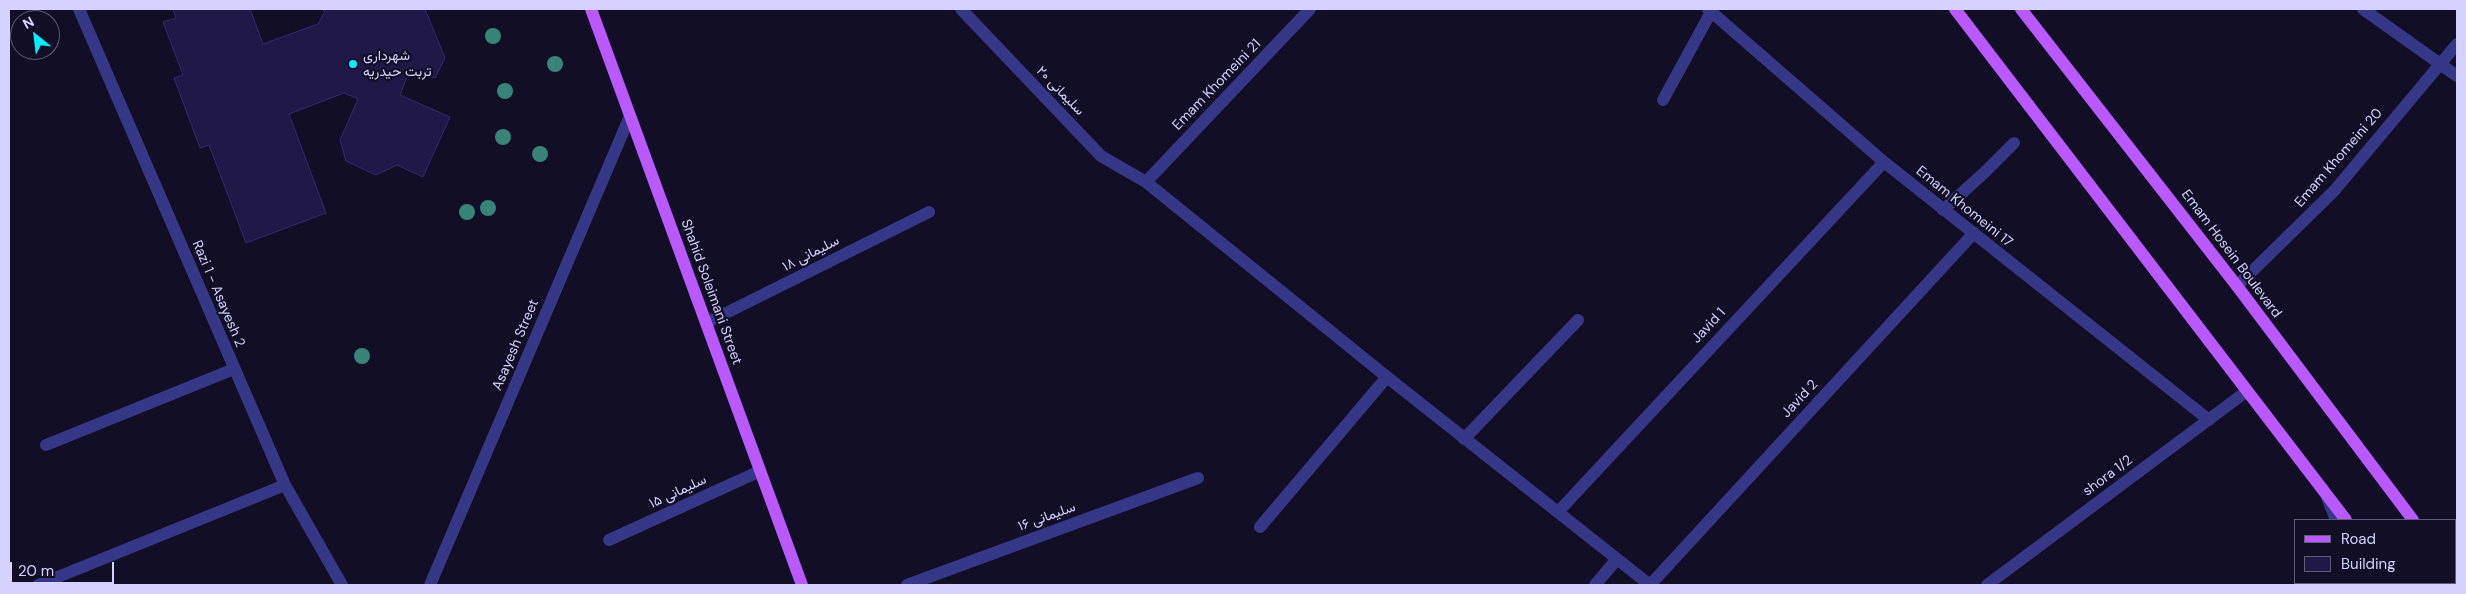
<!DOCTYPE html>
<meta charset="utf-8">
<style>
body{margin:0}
#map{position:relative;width:2466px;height:594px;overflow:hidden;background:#110e26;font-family:"DM Sans",sans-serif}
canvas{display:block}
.frame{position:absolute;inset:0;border:10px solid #d5d2ff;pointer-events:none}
.legend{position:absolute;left:2294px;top:519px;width:162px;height:65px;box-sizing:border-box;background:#110e26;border:1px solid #5f5c7d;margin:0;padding:6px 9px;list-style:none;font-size:15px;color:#d5d2ff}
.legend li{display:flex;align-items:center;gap:10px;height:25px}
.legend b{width:25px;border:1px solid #5f5c7d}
.north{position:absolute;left:10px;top:10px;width:50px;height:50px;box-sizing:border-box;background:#110e26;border:1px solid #5f5c7d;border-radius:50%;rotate:331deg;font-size:14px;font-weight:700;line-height:20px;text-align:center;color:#d5d2ff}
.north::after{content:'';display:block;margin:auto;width:18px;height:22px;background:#00f0fd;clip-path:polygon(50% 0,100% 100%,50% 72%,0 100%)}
.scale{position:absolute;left:10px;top:562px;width:104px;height:22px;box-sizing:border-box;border:2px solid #d5d2ff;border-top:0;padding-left:6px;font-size:15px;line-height:18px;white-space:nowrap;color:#d5d2ff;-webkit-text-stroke:4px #110e26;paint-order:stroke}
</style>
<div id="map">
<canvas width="2466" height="594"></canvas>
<div class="frame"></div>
<ul class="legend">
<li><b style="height:6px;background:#b959ff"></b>Road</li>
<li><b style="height:14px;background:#201948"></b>Building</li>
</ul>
<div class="north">N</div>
<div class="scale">20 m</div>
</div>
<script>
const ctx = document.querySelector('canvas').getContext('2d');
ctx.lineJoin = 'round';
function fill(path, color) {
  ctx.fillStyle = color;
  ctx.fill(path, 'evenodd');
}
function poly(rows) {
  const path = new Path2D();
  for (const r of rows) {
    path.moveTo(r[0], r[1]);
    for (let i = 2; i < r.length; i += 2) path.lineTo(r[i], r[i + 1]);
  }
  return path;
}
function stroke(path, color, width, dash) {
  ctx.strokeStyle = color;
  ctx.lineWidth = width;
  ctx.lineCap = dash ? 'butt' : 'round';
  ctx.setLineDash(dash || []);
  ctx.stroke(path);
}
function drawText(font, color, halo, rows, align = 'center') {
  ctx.font = font + ' "DM Sans",Vazirmatn,sans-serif';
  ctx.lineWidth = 4.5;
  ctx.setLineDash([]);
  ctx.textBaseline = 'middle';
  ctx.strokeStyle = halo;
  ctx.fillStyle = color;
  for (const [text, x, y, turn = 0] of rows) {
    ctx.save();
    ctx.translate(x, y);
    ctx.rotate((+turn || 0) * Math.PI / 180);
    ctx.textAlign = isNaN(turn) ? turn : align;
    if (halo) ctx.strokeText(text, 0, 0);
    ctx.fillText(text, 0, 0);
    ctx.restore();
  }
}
const building = poly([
 [173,9,250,9,263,44,318,24,325,11,320,9,425,9,445,58,435,78,410,69,400,95,450,117,423,177,397,165,376,175,346,161,340,140,358,99,344,93,289,114,326,213,246,243,209,145,200,148,174,78,183,75,163,22,176,18,173,9]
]);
fill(building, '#201948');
stroke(building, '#352975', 1);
stroke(poly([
 [79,9,285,485,342,585],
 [961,9,1101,156,1146,182,1387,377,1650,585],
 [1708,9,1884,162,2209,420],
 [2363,9,2457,76],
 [1663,100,1711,12],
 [1146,182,1310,9],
 [1943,210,1985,172,2014,143],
 [2237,286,2334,191,2457,44],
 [706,323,929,212],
 [1464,439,1578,320],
 [46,445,234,369],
 [2327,497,2336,520],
 [1558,512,1884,162],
 [1260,527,1387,377],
 [609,540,760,471],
 [2455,541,2457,539],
 [38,585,285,485],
 [430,585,630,116],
 [907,585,1198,478],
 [1595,585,1617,559],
 [1650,585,1973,234],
 [1987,585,2247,391],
 [2347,585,2347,583]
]), '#363787', 12);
stroke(poly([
 [591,9,802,585],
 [1955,9,2346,520],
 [2021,9,2237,286,2413,520],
 [2455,574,2457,578],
 [2391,583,2393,585]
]), '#b959ff', 12);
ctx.fillStyle = '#388478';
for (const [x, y] of [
 [493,36],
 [555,64],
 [505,91],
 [503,137],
 [540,154],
 [488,208],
 [467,212],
 [362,356]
]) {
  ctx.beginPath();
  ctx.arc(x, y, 8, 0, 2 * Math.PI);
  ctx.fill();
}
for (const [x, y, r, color] of [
 [353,64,5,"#00f0fd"]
]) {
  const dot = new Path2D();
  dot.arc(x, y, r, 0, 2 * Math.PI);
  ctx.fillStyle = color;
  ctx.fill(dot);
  stroke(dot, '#110e26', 2);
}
drawText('14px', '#d5d2ff', '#110e26', [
 ["شهرداری",363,56],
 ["تربت حیدریه",363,72]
], 'left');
drawText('14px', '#d5d2ff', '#110e26', [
 ["Emam Khomeini 21",1217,85,-46],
 ["سلیمانی ۲۰",1060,91,46],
 ["Emam Khomeini 20",2339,158,-49],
 ["Emam Khomeini 17",1964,207,39],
 ["سلیمانی ۱۸",811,254,-27],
 ["Emam Hosein Boulevard",2231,254,53],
 ["Shahid Soleimani Street",711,292,70],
 ["Razi 1 - Asayesh 2",218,294,67],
 ["Javid 1",1709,326,-47],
 ["Asayesh Street",516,345,-67],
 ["Javid 2",1800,399,-47],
 ["shora 1/2",2108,476,-37],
 ["سلیمانی ۱۵",678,492,-25],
 ["سلیمانی ۱۶",1047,517,-20]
]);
</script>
